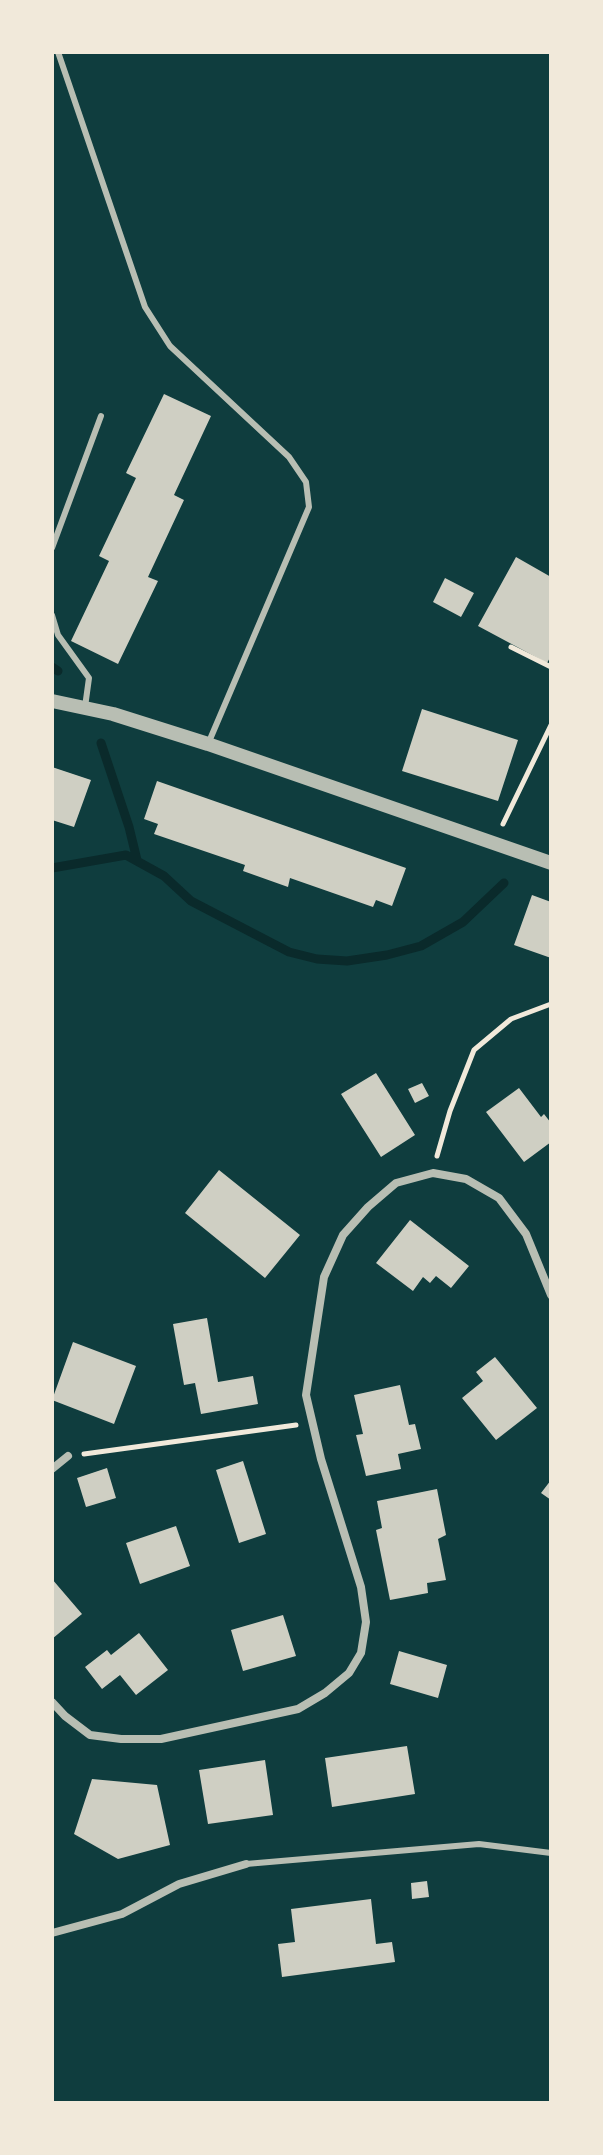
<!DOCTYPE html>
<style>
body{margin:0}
#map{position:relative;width:603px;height:2155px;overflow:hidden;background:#0f3d3e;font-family:Helvetica,sans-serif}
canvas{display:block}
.frame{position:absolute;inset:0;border:54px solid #f1e9da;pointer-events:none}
</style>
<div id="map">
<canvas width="603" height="2155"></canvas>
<div class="frame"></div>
</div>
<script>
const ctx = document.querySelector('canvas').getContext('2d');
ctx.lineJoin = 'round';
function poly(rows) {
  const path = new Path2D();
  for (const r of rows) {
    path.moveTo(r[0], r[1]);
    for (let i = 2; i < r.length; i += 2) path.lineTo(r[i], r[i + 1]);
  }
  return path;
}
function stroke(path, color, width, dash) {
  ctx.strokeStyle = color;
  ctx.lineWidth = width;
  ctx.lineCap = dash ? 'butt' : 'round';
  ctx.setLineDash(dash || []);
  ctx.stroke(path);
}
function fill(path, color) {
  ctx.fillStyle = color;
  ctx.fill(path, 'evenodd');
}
stroke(poly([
 [52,667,58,671],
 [101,743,129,827,137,860],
 [52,868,126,855,164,876,191,901,289,952,317,959,347,961,387,955,421,946,463,922,504,883]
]), '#0a2a2b', 9);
fill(poly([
 [164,394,211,416,174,495,184,500,148,577,158,581,118,664,71,641,109,561,99,556,136,478,126,473],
 [516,557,551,577,551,656,547,663,478,626],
 [445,578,474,593,461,617,433,602],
 [422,709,518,740,498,801,402,771],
 [52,767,91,780,74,827,52,820],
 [157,781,406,868,392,906,376,900,373,907,290,878,288,887,243,871,245,865,154,834,158,824,144,819],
 [532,895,551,902,551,958,514,945],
 [376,1073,415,1135,381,1157,341,1094],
 [422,1083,429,1096,415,1103,408,1089],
 [519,1088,541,1117,544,1114,551,1123,551,1142,524,1162,486,1112],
 [219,1170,300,1235,265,1278,185,1213],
 [410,1220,469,1266,451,1288,436,1276,430,1283,423,1277,413,1291,376,1263],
 [207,1318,218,1382,253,1376,258,1404,201,1414,195,1383,184,1385,173,1324],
 [73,1342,136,1366,114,1424,52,1400],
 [495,1357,537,1408,496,1440,462,1398,483,1381,476,1372],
 [400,1385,409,1425,415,1424,421,1449,398,1454,401,1469,366,1476,356,1435,363,1434,354,1395],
 [243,1461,266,1534,239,1543,216,1470],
 [107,1468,116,1498,86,1507,77,1478],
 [551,1480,551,1500,541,1493],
 [437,1489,446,1535,438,1539,446,1580,427,1583,428,1593,390,1600,376,1530,382,1528,377,1501],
 [176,1526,190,1566,140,1584,126,1543],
 [52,1579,82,1614,52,1639],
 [283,1615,296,1656,243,1671,231,1630],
 [139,1633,168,1670,136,1695,120,1675,102,1689,85,1667,107,1650,111,1655],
 [399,1651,447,1665,438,1698,390,1684],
 [407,1746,415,1794,332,1807,325,1758],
 [265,1760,273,1815,208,1824,199,1770],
 [92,1779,157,1785,170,1845,118,1859,74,1834],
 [427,1881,429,1897,412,1899,411,1883],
 [371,1899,376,1944,392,1942,395,1962,282,1977,278,1944,295,1942,291,1909]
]), '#cfcfc3');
stroke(poly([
 [511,647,551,667],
 [503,824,551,725],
 [437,1156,450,1111,474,1050,511,1019,551,1004],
 [84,1454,296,1425]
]), '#f1e9da', 5);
stroke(poly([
 [58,52,145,307,170,346,289,457,306,482,309,507,208,744],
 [52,548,101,416],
 [52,615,58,635,89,678,85,707],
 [246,1864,479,1844,551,1853]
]), '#b8beb3', 6);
stroke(poly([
 [52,1469,68,1456],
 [52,1702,65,1716,90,1735,121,1739,161,1739,298,1709,325,1693,349,1673,361,1653,366,1622,361,1587,321,1459,306,1395,324,1277,343,1235,368,1207,396,1183,433,1173,466,1179,499,1198,526,1234,551,1295],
 [52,1933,122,1914,179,1884,246,1864]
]), '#b8beb3', 8);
stroke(poly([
 [52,701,113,714,208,744,551,863]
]), '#b8beb3', 14);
</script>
